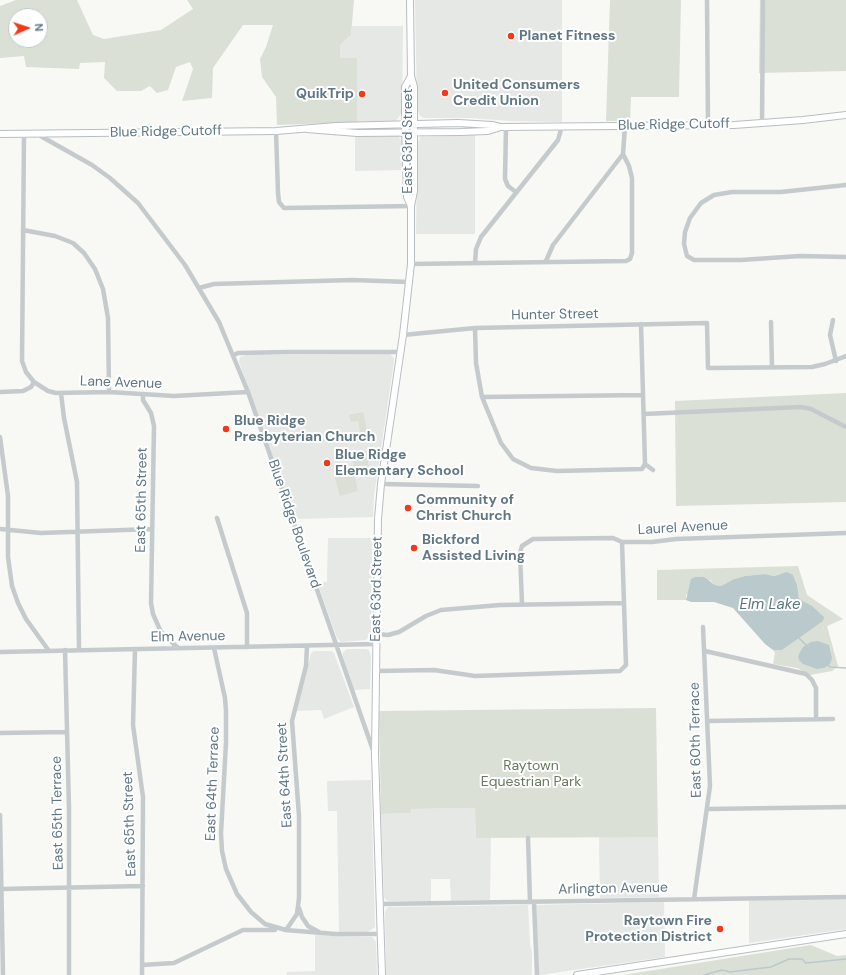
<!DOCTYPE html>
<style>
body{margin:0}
#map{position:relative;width:846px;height:975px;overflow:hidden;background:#f8f8f5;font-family:"DM Sans",sans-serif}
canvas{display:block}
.north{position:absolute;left:8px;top:8px;width:40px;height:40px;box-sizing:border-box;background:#fff;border:1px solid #bfc9cd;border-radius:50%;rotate:87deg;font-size:11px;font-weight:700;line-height:16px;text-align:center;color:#607783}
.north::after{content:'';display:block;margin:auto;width:14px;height:18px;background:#f2391a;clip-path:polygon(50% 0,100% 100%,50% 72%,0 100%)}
</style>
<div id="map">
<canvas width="846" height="975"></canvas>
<div class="north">N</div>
</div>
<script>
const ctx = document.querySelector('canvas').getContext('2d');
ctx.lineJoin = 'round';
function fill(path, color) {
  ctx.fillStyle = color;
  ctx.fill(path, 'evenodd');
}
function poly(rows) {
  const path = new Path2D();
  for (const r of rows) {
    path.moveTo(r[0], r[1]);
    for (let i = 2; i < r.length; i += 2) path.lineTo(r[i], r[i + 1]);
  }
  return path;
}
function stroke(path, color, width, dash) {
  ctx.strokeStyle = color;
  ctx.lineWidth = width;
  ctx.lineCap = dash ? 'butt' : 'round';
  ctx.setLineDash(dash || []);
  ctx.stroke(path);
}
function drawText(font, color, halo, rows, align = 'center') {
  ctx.font = font + ' "DM Sans",sans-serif';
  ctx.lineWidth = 4;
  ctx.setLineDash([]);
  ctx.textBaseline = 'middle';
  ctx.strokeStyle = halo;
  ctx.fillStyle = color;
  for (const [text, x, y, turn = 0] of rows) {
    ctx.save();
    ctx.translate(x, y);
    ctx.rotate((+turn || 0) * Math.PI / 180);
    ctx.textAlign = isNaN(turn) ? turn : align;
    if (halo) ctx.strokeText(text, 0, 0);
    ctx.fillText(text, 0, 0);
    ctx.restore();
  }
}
fill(poly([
 [415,0,562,0,562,122,510,121,470,118,424,118,420,116,417,107],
 [352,26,403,26,402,112,396,121,357,122,357,59,340,58,340,45,351,35],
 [355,135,398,136,402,141,403,170,355,171],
 [475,135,475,234,416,234,417,146,420,137],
 [390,354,394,358,394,361,374,496,373,517,295,519,239,362,240,357,247,355],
 [328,538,372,538,371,633,366,640,341,642,337,638,317,582,327,582],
 [347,649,366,649,369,650,371,656,370,689,354,690,343,657,343,652],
 [314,651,331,651,334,653,354,707,324,719,321,710,296,711,311,653],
 [371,780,375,927,368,932,339,932,337,811,328,811,327,781],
 [475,808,476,838,491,838,490,900,451,901,450,879,431,879,431,901,389,901,386,900,384,897,381,814,411,813,411,809],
 [599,837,658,837,659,897,600,898],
 [749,898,846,898,846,929,749,943],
 [664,902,665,957,539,975,536,905],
 [528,905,530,944,532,952,532,975,386,975,385,912,388,907],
 [315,935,372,937,376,942,377,975,287,975,287,972,315,971]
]), '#e6e8e6');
fill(poly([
 [16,0,77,0,93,35,104,39,161,30,193,9,187,0,354,0,351,35,340,45,340,58,357,58,357,122,277,125,276,97,262,77,260,59,266,47,273,25,243,25,213,68,212,98,182,101,193,69,190,62,176,67,168,90,157,93,150,86,141,91,117,91,104,78,105,62,80,63,79,69,26,67,24,56,0,58,0,6],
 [16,16,40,16,40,40,16,40],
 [610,0,681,0,679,97,631,97,630,121,606,121],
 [760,0,846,0,846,71,759,73],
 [846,393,846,502,676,506,675,401],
 [363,412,369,439,356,442,354,433,360,432,358,421,351,422,349,415],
 [367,451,369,471,354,472,352,452],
 [353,470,358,491,340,496,334,475],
 [798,566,807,595,843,619,827,626,838,666,832,671,810,675,797,668,773,664,775,653,773,650,782,650,805,602,799,600,797,583,793,575,779,574,774,576,765,574,745,576,734,579,721,586,715,585,710,580,686,595,686,600,657,600,657,570],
 [656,708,658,837,476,838,475,808,411,809,411,813,381,814,379,711],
 [811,945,837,956,846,955,846,975,623,975]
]), '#dae0d5');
fill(poly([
 [787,572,793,575,797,584,799,599,812,606,824,617,823,621,782,650,773,650,765,644,733,608,714,602,691,602,686,600,691,579,695,577,704,577,715,585,721,586,734,579,745,576,765,574,774,576],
 [818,641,829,645,832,658,830,664,824,668,817,669,803,664,799,660,798,656,803,647,811,642]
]), '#bac9cc');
stroke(poly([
 [799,638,806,645],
 [828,665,830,667,846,668],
 [704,975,722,970,730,972,771,967,789,959,802,959,806,963,846,959]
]), '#bac9cc', 1.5);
const secondary = poly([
 [307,129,357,133,460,132,488,131,501,127,734,125,803,120,846,115],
 [0,134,276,131,336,126,458,123,492,125,500,127],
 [411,206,407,197,405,124,405,87,411,76],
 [382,975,375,754,378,519,381,484,403,335,411,264,411,206,414,191,414,87,411,76,410,0],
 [577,975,846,934]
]);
stroke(secondary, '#b7bec2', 8);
stroke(poly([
 [707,0,708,125],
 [762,123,763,0],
 [506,127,505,179,508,186,516,192],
 [276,131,278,193,279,202,284,208,411,206],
 [24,134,22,361,26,372,34,382,48,391,56,393,109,392,174,396,248,392],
 [37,134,92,165,110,178,138,203,185,265,219,322,248,392,374,753],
 [846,185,781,192,732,192,714,195,701,203,690,218,685,232,684,244,687,256,694,260,741,260,800,256,846,257],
 [23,230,55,236,73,243,84,253,95,269,103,289,108,318,109,392],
 [546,261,553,245,623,154],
 [475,263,476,249,481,237,558,140,562,126],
 [411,264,626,261,630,259,632,253,632,178,629,166,623,154,625,126],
 [199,288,214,284,352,280,409,282],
 [833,320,830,335,836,361],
 [771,322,772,367],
 [641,324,645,464,653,470],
 [475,328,476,363,482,397,501,443,513,459,531,468,557,471,642,469,645,464],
 [403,335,475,328,707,323,708,368,812,367,825,364,846,356],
 [234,355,238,353,289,352,401,352],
 [0,392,23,391,31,387,34,382],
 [61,393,64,418,77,482,79,650],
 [143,394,143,400,151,413,154,426,151,603,153,614,161,632,178,648],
 [482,397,643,395],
 [644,414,801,407,811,409,846,427],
 [0,437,8,496,8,557,12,586,18,603,26,619,49,651],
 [381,484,478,486],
 [217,518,247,613,247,647],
 [0,529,41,533,152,529],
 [522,604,520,553,522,546,533,539,613,538,622,542,652,542,676,539,846,533],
 [376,634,388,635,399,632,426,616,441,610,500,605,624,603],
 [214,648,225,698,226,711,226,743,221,833,222,851,226,869,237,894,251,912,265,924,286,930,297,914,299,898,299,816,292,721,306,666,307,646],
 [135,649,133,725,143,797,142,975],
 [65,650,69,808,69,975],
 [705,651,806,674,812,680,816,688,816,719],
 [0,652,376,644],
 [376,671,434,670,475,676,620,671,626,665,622,542],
 [707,721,833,719],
 [0,733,67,732],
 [708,809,846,807],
 [0,815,3,975],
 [528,838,530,902],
 [1,889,143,886],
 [694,899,710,786,703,627],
 [534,902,537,975],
 [380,904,846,897],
 [299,908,302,917,308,926,319,932],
 [285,930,336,934,381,934],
 [142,965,174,963,243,930,275,930]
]), '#c5cacd', 4.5);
stroke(secondary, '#fff', 6);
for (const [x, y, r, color] of [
 [511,36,4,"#f2391a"],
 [445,93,4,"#f2391a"],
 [362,94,4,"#f2391a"],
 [226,429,4,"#f2391a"],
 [327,463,4,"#f2391a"],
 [408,508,4,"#f2391a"],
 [414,548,4,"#f2391a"],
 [720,929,4,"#f2391a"]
]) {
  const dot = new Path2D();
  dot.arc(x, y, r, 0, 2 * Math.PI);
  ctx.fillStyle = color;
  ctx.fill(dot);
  stroke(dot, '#fff', 1.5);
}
drawText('bold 14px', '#607783', '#fff', [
 ["Planet Fitness",519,36],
 ["United Consumers",453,85],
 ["Credit Union",453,101],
 ["QuikTrip",354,94,"right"],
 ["Blue Ridge",234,421],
 ["Presbyterian Church",234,437],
 ["Blue Ridge",335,455],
 ["Elementary School",335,471],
 ["Community of",416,500],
 ["Christ Church",416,516],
 ["Bickford",422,540],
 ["Assisted Living",422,556],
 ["Raytown Fire",712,921,"right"],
 ["Protection District",712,937,"right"]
], 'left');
drawText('14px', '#607783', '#fff', [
 ["Blue Ridge Cutoff",674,125,-1],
 ["Blue Ridge Cutoff",166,132,-1],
 ["East 63rd Street",408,141,-90],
 ["Hunter Street",555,315,-1],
 ["Lane Avenue",121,383,2],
 ["East 65th Street",142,500,-89],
 ["Blue Ridge Boulevard",294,524,71],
 ["Laurel Avenue",683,528,-3],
 ["East 63rd Street",377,589,-89],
 ["Elm Avenue",188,637,-1],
 ["East 60th Terrace",696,740,-91],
 ["East 64th Street",285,775,-93],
 ["East 64th Terrace",213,784,-88],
 ["East 65th Terrace",58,813,-91],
 ["East 65th Street",130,824,-92],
 ["Arlington Avenue",613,889,-1]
]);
drawText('14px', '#677a60', '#fff', [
 ["Raytown",531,766],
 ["Equestrian Park",531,782]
]);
drawText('italic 15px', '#5b777d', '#fff', [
 ["Elm Lake",770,605]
]);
</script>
